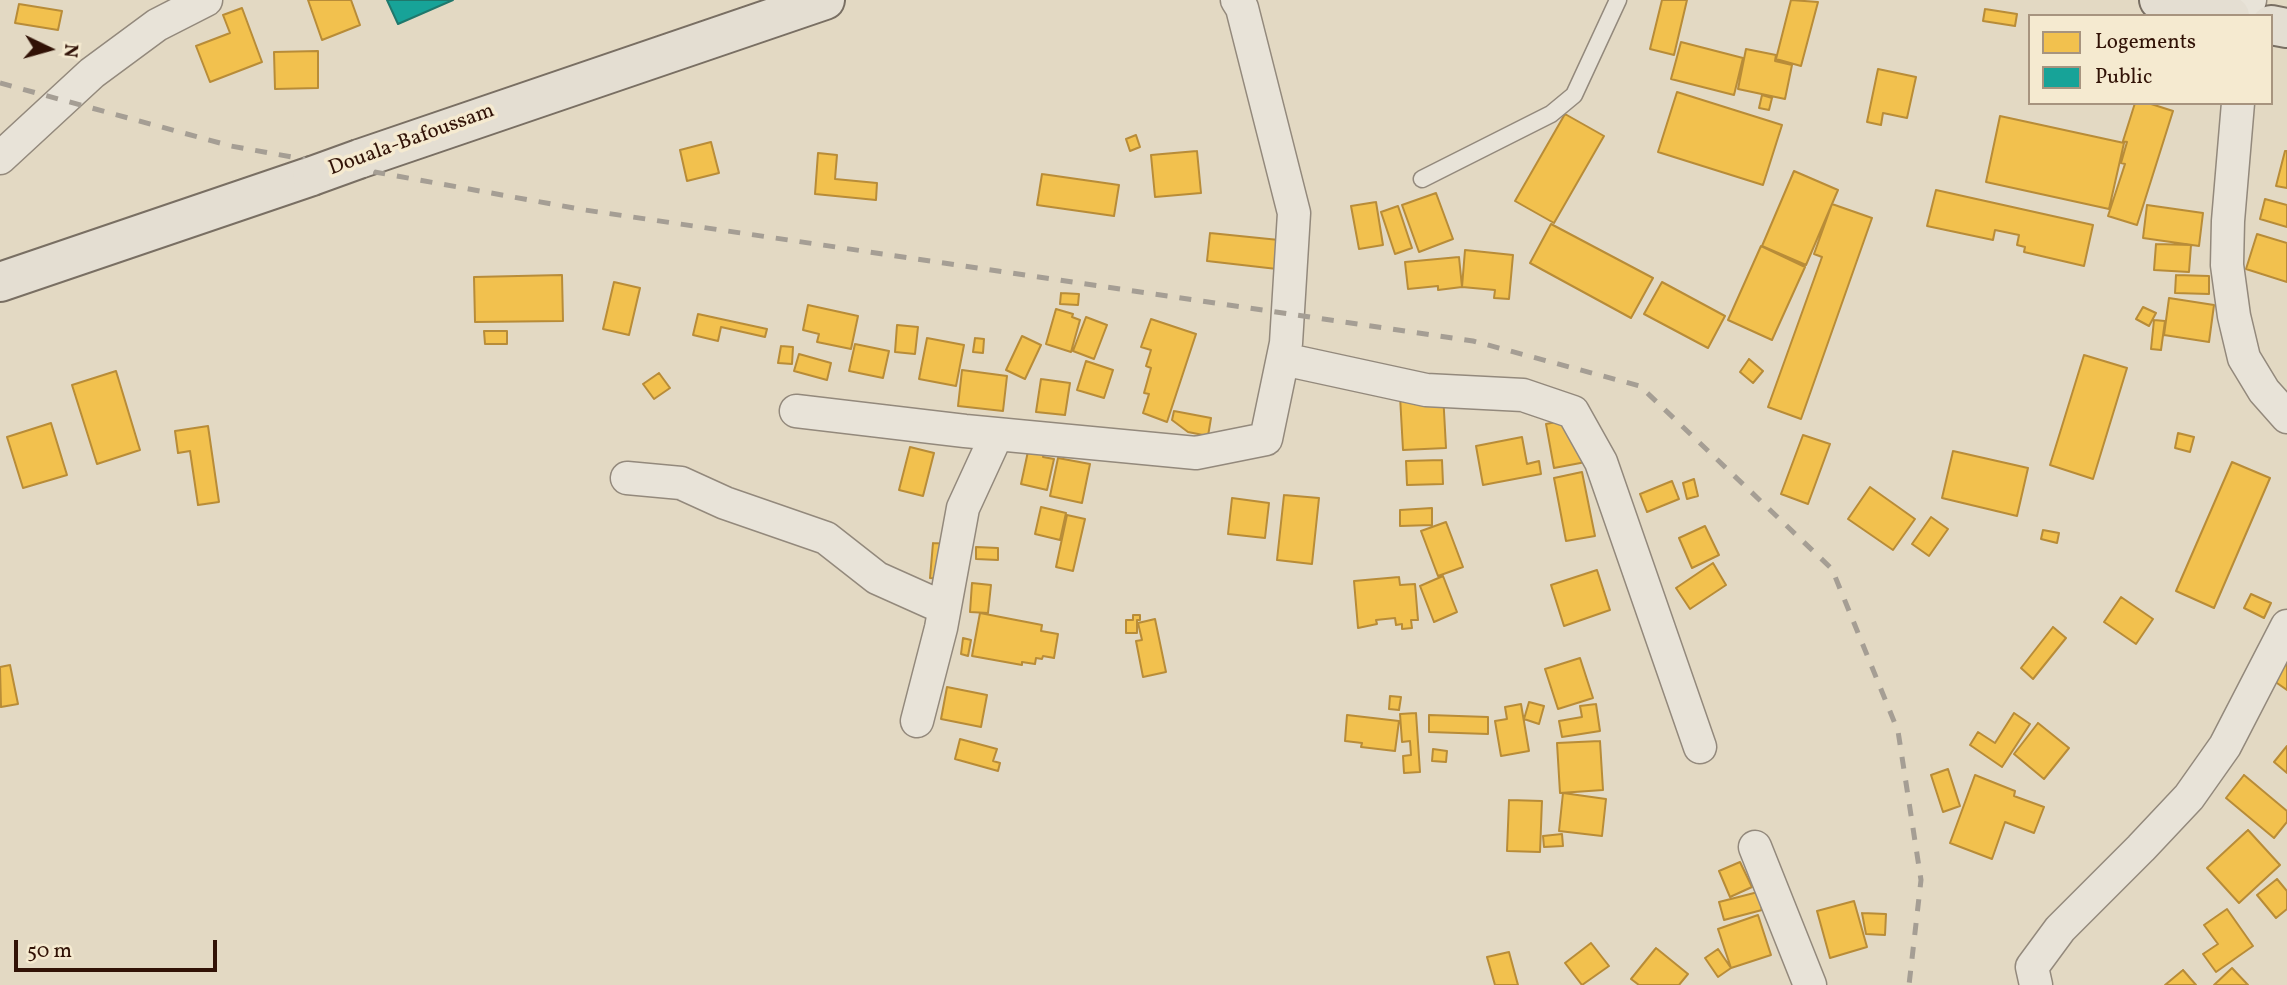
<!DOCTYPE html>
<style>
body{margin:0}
#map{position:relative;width:2287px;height:985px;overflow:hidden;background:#e3d9c3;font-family:Vollkorn,serif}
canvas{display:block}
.legend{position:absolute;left:2028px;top:14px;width:245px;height:91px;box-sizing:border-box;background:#f5ead0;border:2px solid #a7947f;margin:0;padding:9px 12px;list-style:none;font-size:21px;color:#311206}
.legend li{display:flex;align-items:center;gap:14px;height:35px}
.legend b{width:35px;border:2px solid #a7947f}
.north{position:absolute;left:14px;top:14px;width:70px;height:70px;-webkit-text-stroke:5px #f5ead0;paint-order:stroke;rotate:95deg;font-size:19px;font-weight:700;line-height:28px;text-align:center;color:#311206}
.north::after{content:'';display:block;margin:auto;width:24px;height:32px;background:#311206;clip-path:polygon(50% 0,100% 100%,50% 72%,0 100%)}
.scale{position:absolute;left:14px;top:940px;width:203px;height:32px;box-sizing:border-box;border:4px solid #311206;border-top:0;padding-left:9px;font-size:21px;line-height:24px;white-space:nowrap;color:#311206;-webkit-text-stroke:5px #f5ead0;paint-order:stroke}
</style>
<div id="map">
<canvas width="2287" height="985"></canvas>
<ul class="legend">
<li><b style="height:19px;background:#f2c14e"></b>Logements</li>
<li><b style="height:19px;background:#17a398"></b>Public</li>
</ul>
<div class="north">N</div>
<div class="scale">50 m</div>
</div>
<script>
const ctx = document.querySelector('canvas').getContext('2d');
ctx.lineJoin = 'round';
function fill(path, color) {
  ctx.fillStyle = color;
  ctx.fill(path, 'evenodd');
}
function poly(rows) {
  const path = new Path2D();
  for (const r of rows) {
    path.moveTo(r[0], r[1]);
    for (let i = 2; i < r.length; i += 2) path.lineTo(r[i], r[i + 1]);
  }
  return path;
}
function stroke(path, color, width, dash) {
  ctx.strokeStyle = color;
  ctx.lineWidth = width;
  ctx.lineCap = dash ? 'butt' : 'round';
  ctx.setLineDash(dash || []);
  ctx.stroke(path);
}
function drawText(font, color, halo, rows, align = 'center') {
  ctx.font = font + ' Vollkorn,serif';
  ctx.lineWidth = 7;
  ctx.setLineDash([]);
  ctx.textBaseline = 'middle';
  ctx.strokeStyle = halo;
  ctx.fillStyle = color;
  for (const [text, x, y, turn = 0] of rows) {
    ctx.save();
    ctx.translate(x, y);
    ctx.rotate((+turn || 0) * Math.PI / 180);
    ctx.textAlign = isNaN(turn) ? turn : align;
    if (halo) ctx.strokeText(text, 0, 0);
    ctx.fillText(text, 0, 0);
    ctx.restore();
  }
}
const homes = poly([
 [308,0,351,0,360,25,322,40,308,0],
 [1662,0,1687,0,1674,55,1650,49,1662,0],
 [1791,0,1818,2,1801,66,1776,59,1791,0],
 [19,4,62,11,58,30,15,23,19,4],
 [242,8,262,62,210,82,196,46,230,33,223,15,242,8],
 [1985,9,2017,14,2015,26,1983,21,1985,9],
 [1681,42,1743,58,1734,95,1671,79,1681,42],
 [1746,49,1776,55,1775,61,1792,65,1785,99,1738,89,1746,49],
 [318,51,318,88,275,89,274,52,318,51],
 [1878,69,1916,77,1907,118,1883,113,1881,125,1867,122,1878,69],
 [1677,92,1782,125,1763,185,1658,152,1677,92],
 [1762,95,1772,98,1769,110,1759,108,1762,95],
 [2135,103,2148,103,2173,111,2137,225,2108,216,2125,164,2121,163,2127,142,2123,141,2135,103],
 [1565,114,1604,136,1554,223,1515,201,1565,114],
 [2000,116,2124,143,2109,209,1986,182,2000,116],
 [1136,135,1140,147,1130,151,1126,139,1136,135],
 [711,142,719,173,687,181,680,150,711,142],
 [1197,151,1201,193,1155,197,1151,155,1197,151],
 [2285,151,2287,151,2287,188,2276,186,2285,151],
 [818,153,837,155,835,179,877,183,876,200,815,194,818,153],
 [1794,171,1838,190,1806,265,1762,246,1794,171],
 [1042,174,1119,185,1114,216,1037,205,1042,174],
 [1936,190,2093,225,2084,266,2024,252,2025,247,2017,245,2019,235,1995,230,1993,240,1927,226,1936,190],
 [1436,193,1453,239,1419,252,1402,205,1436,193],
 [2265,199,2287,205,2287,227,2260,219,2265,199],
 [1376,202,1383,245,1359,249,1351,206,1376,202],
 [1832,204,1872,218,1801,419,1768,407,1822,257,1814,254,1832,204],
 [2147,205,2203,213,2199,246,2143,238,2147,205],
 [1398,206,1412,248,1395,254,1381,212,1398,206],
 [1551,224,1653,278,1631,318,1530,263,1551,224],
 [1210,233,1279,240,1277,269,1207,261,1210,233],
 [2257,234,2287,243,2287,282,2246,269,2257,234],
 [2156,244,2191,245,2189,272,2154,270,2156,244],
 [1761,246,1805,267,1772,340,1728,320,1761,246],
 [1465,250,1513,255,1509,299,1494,298,1495,290,1462,287,1465,250],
 [1459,257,1462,287,1438,290,1438,286,1408,289,1405,262,1459,257],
 [562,275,563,321,475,322,474,277,562,275],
 [2176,275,2209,276,2209,294,2175,293,2176,275],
 [614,282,640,288,629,335,603,329,614,282],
 [1662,282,1725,316,1708,348,1644,314,1662,282],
 [1061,293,1079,294,1078,305,1060,304,1061,293],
 [2169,298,2214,305,2209,342,2164,335,2169,298],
 [808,305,858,316,851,349,817,342,819,334,803,330,808,305],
 [2143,307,2156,313,2149,326,2136,319,2143,307],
 [1056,309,1073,314,1072,317,1080,320,1071,352,1046,344,1056,309],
 [698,314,767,329,765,337,721,327,718,341,693,335,698,314],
 [1086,317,1107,325,1094,359,1073,351,1086,317],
 [1151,319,1196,334,1167,422,1143,413,1149,394,1144,393,1151,368,1146,366,1151,350,1141,347,1151,319],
 [2154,320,2165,321,2161,350,2151,349,2154,320],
 [897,325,918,327,915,354,895,352,897,325],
 [484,331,507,331,507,344,485,344,484,331],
 [1022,336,1041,345,1025,379,1006,370,1022,336],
 [927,338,964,345,956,386,919,379,927,338],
 [975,338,984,339,983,353,973,352,975,338],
 [855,344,889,351,883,378,849,371,855,344],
 [781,346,793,347,792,364,778,363,781,346],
 [799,354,831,363,827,380,794,371,799,354],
 [2084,355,2127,368,2093,479,2050,465,2084,355],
 [1749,359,1763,371,1753,383,1740,372,1749,359],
 [1086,361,1113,370,1104,398,1077,390,1086,361],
 [962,370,1007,376,1003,411,958,406,962,370],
 [116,371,140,450,97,464,72,385,116,371],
 [659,373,670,388,654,399,643,384,659,373],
 [1041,379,1070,383,1065,415,1036,412,1041,379],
 [1443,393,1446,448,1403,450,1400,396,1443,393],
 [1174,411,1211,418,1208,436,1188,432,1172,420,1174,411],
 [1582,417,1591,461,1554,468,1546,424,1582,417],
 [51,423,67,475,23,488,7,437,51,423],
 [208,426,219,502,198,505,190,451,178,453,175,431,208,426],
 [1033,428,1049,431,1043,457,1054,459,1047,490,1021,484,1033,428],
 [2178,433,2194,437,2190,452,2175,448,2178,433],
 [1803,435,1830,444,1808,504,1781,494,1803,435],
 [1522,437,1527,464,1539,461,1541,474,1483,485,1476,446,1522,437],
 [910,447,934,453,923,496,899,490,910,447],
 [1953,451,2028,468,2017,516,1942,498,1953,451],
 [1058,458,1090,464,1082,503,1050,496,1058,458],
 [1442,460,1443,484,1407,485,1406,461,1442,460],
 [2232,462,2270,478,2214,608,2176,591,2232,462],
 [1582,472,1595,536,1566,541,1554,478,1582,472],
 [1694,479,1698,496,1687,499,1683,483,1694,479],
 [1672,481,1679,499,1647,512,1640,494,1672,481],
 [1870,487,1915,519,1893,550,1848,519,1870,487],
 [1284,495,1319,498,1312,564,1277,560,1284,495],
 [1232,498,1269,503,1265,538,1228,534,1232,498],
 [1041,507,1066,513,1060,540,1035,534,1041,507],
 [1432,508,1432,525,1400,526,1400,510,1432,508],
 [1067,515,1085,519,1073,571,1056,567,1067,515],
 [1931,517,1948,529,1929,556,1912,544,1931,517],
 [1446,522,1463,567,1438,576,1421,531,1446,522],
 [1705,526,1719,555,1692,568,1679,538,1705,526],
 [2043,530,2059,533,2057,543,2041,539,2043,530],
 [933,543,966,545,962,581,930,578,933,543],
 [976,547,998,548,998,560,976,559,976,547],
 [1713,563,1726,585,1690,609,1676,588,1713,563],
 [1597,570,1610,610,1564,626,1551,585,1597,570],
 [1443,576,1457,612,1434,622,1420,586,1443,576],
 [1399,577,1400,585,1415,584,1418,620,1411,620,1412,628,1402,629,1402,624,1396,625,1395,618,1376,620,1377,624,1358,628,1354,581,1399,577],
 [972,583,991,585,988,613,970,612,972,583],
 [2251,594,2271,603,2264,618,2244,608,2251,594],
 [2121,597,2153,619,2136,644,2104,622,2121,597],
 [980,613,1042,625,1041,631,1058,634,1054,658,1043,656,1042,659,1036,658,1035,664,1022,662,1022,665,972,656,980,613],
 [1133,615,1140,615,1140,620,1137,620,1137,633,1126,633,1126,620,1133,620,1133,615],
 [1155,619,1166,672,1143,677,1136,641,1142,640,1138,623,1155,619],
 [2053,627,2066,638,2033,679,2021,668,2053,627],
 [963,638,971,640,968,656,961,654,963,638],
 [1580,658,1593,698,1558,709,1545,669,1580,658],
 [2287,662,2287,690,2274,681,2287,662],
 [10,665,18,704,1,707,0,667,10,665],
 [947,687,987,695,981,727,941,719,947,687],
 [1390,696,1401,697,1399,710,1389,709,1390,696],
 [1529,702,1544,706,1539,724,1524,719,1529,702],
 [1521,704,1529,751,1501,756,1495,721,1507,719,1505,707,1521,704],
 [1596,704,1600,731,1562,737,1559,721,1582,717,1580,706,1596,704],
 [1416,713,1420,772,1404,773,1403,756,1411,755,1410,741,1402,742,1400,714,1416,713],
 [2014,713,2030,724,2002,767,1970,745,1978,732,1995,743,2014,713],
 [1347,715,1399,721,1395,751,1361,747,1362,743,1345,741,1347,715],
 [1429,715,1488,717,1488,734,1429,732,1429,715],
 [2038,723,2069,748,2044,779,2014,754,2038,723],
 [960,739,997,749,993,761,1000,763,998,771,955,759,960,739],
 [1600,741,1603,790,1560,793,1557,743,1600,741],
 [2287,746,2287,773,2274,762,2287,746],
 [1433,749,1447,751,1446,762,1432,761,1433,749],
 [1948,769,1960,806,1943,812,1931,775,1948,769],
 [1975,775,2015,791,2014,796,2044,807,2034,833,2005,822,1992,859,1950,843,1975,775],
 [2244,775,2287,811,2287,822,2274,838,2226,798,2244,775],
 [1563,793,1606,799,1602,836,1559,831,1563,793],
 [1509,800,1542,801,1540,852,1507,851,1509,800],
 [2248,830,2280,865,2239,903,2207,868,2248,830],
 [1562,834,1563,846,1544,847,1543,836,1562,834],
 [1740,862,1752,887,1730,897,1719,871,1740,862],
 [2277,879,2287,891,2287,909,2276,918,2257,895,2277,879],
 [1758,892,1762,910,1724,920,1719,902,1758,892],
 [1854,901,1867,947,1830,958,1817,911,1854,901],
 [2227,909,2253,946,2216,972,2203,954,2218,944,2204,925,2227,909],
 [1862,913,1886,914,1885,935,1866,934,1862,913],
 [1758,915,1771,955,1731,968,1718,929,1758,915],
 [1591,943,1609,966,1582,985,1565,963,1591,943],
 [1656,948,1688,974,1679,985,1639,985,1631,979,1656,948],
 [1718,949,1731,968,1718,977,1705,958,1718,949],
 [1509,952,1518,985,1495,985,1487,957,1509,952],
 [2232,968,2248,985,2214,985,2232,968],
 [2183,970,2196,985,2165,985,2183,970]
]);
fill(homes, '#f2c14e');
stroke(homes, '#b88c38', 2);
const public = poly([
 [387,0,453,0,398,24,387,0]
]);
fill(public, '#17a398');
stroke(public, '#1f786c', 2);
const lane = poly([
 [1422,179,1551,114,1574,95,1618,0]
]);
const street = poly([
 [2245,16,2250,0],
 [2238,103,2228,221,2227,265,2234,316,2244,358,2264,391,2287,417],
 [0,158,92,73,157,25,206,0],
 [1283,359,1426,390,1523,395,1573,412,1601,462,1700,747],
 [796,411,965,431,1196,453,1266,439,1286,343,1294,213,1242,8,1237,0],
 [627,478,681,483,725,503,826,538,877,578,944,608],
 [917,721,941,628,963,508,997,434],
 [1755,847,1810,985],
 [2036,985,2032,967,2060,929,2141,848,2189,797,2225,746,2287,626]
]);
const highway = poly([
 [2159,0,2230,16],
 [2271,25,2287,28],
 [359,159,825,0],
 [0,282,312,176]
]);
stroke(lane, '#93897c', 19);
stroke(street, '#93897c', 35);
stroke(highway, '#796f63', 42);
stroke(lane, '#e8e3d8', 16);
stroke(street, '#e8e3d8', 32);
stroke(highway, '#e4ded2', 38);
stroke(poly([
 [0,83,231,146,585,210,1473,341,1640,386,1832,569,1898,731,1921,880,1909,985]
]), '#a59e94', 5, [12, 12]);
const highwayBridge = poly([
 [312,176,359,159]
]);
stroke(highwayBridge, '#796f63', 42, []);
stroke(highwayBridge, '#e4ded2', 38);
drawText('21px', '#311206', '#f5ead0', [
 ["Douala-Bafoussam",412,141,-20]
]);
</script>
